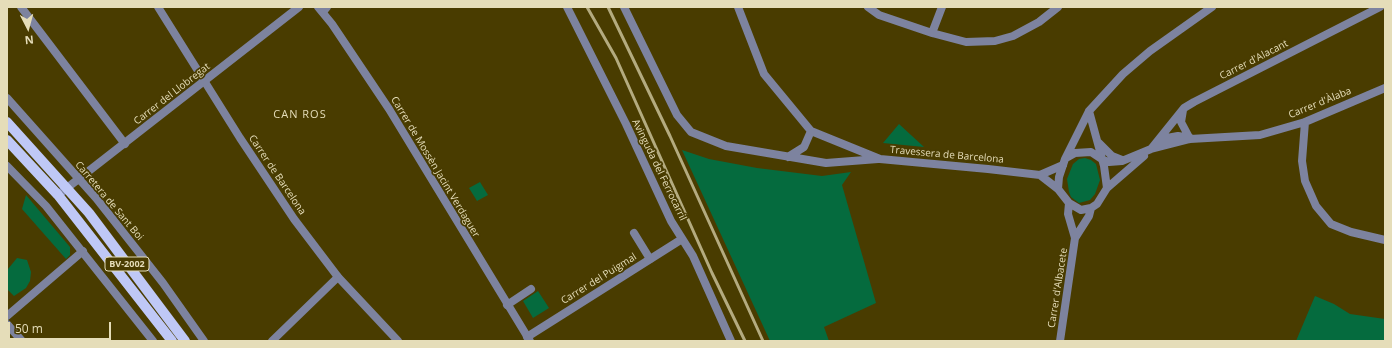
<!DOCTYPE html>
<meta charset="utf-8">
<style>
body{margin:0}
#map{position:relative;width:1392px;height:348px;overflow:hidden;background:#493c00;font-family:"Open Sans",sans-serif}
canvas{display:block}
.frame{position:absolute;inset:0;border:8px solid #e5ddb9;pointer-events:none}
.north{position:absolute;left:8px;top:8px;width:40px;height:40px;-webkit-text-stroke:3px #493c00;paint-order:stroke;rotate:174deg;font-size:11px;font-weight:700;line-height:16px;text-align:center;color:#e5ddb9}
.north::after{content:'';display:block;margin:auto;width:14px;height:18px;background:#e5ddb9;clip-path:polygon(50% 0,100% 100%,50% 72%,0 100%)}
.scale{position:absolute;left:8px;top:322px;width:103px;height:18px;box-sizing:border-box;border:2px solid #e5ddb9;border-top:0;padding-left:5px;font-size:12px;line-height:14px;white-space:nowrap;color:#e5ddb9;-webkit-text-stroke:3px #493c00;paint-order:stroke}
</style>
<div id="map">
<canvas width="1392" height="348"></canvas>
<div class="frame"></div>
<div class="north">N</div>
<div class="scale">50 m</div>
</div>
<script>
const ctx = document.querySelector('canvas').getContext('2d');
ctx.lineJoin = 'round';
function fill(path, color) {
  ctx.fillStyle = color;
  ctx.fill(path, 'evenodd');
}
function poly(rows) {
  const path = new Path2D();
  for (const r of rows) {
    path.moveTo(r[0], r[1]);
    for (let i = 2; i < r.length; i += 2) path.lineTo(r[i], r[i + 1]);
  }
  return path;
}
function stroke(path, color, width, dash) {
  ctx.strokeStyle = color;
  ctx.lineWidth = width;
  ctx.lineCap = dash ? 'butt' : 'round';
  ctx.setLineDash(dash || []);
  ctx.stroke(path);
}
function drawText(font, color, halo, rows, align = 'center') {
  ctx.font = font + ' "Open Sans",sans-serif';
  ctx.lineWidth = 3.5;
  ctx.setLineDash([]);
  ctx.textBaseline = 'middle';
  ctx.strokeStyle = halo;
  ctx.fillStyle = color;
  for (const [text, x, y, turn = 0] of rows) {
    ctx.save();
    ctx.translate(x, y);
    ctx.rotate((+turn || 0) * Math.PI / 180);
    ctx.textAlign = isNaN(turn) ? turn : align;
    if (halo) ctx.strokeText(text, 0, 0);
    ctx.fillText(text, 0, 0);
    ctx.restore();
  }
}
fill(poly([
 [899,124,924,147,883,143],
 [682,150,709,159,757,168,822,176,851,172,842,185,876,303,824,327,829,341,770,341],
 [1085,158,1091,160,1096,164,1100,180,1095,194,1090,200,1079,203,1071,197,1069,192,1067,179,1073,164,1079,159],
 [480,182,488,195,477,201,469,188],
 [26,195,70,247,70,255,66,259,22,209],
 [17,258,27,260,31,272,30,281,26,288,14,296,7,289,7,274,8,269],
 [538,291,549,308,533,318,523,301],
 [1315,296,1334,304,1350,314,1385,319,1385,341,1296,341]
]), '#056b3e');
stroke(poly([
 [634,233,650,259],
 [507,305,531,289]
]), '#7d839f', 8);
stroke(poly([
 [21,7,125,144],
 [567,7,626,124,671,221,693,256,731,341],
 [624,7,677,115,691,132,726,146,826,163,878,159],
 [738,7,764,74,811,131,880,159,988,169,1040,175,1058,189],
 [868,7,879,15,932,33,966,42,995,41,1013,36,1039,22,1058,7],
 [323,12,327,7],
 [932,33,942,7],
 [7,98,96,198,163,283,204,341],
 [1183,110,1181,122,1190,139],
 [1089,111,1104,166,1107,188,1097,204,1091,208,1081,210,1069,203,1058,189,1059,177,1065,159,1089,111,1123,74,1150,51,1212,7],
 [1305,122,1302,161,1305,181,1316,206,1331,224,1351,232,1385,240],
 [1099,143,1112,156,1122,160],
 [1158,145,1167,138,1178,136,1190,138],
 [1151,149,1184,108,1194,102,1380,7],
 [788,157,804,147,811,131],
 [1066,158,1075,153,1091,152,1103,160,1109,162,1122,161,1151,149,1190,139,1260,135,1305,122,1385,88],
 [7,166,46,206,153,341],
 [1040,175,1063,165],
 [1107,188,1144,156],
 [58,195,299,7],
 [1069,203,1068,214,1075,238],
 [7,316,83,251],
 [7,324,22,341],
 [527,337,682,239],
 [272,341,338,277],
 [1060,341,1075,238,1089,216,1091,208]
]), '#7d839f', 8);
stroke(poly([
 [158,7,240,138,294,219,338,277,398,341],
 [318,7,332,24,389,109,530,341]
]), '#7d839f', 8);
stroke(poly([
 [7,122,89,213,185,341],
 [7,140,58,195,172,341]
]), '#bfc8f6', 10);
stroke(poly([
 [587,7,616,58,712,273,745,341],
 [608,7,670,136,763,341]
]), '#b4ab7f', 3);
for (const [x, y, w] of [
 [127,264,44]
]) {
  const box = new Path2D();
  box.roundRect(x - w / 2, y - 7, w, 14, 3);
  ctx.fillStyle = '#493c00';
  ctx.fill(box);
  stroke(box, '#e5ddb9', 1);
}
drawText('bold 9px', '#e5ddb9', null, [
 ["BV-2002",127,264]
]);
drawText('10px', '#e5ddb9', '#493c00', [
 ["Carrer d'Alacant",1254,60,-27],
 ["Carrer del Llobregat",172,94,-38],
 ["Carrer d'Àlaba",1320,103,-22],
 ["Travessera de Barcelona",947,155,5],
 ["Carrer de Mossèn Jacint Verdaguer",435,167,59],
 ["Avinguda del Ferrocarril",659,170,64],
 ["Carrer de Barcelona",277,175,56],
 ["Carretera de Sant Boi",109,201,50],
 ["Carrer del Puigmal",599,279,-32],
 ["Carrer d'Albacete",1058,288,-81]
]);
ctx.letterSpacing = '1px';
drawText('11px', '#e5ddb9', '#493c00', [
 ["CAN ROS",300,115]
]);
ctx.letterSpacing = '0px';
</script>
